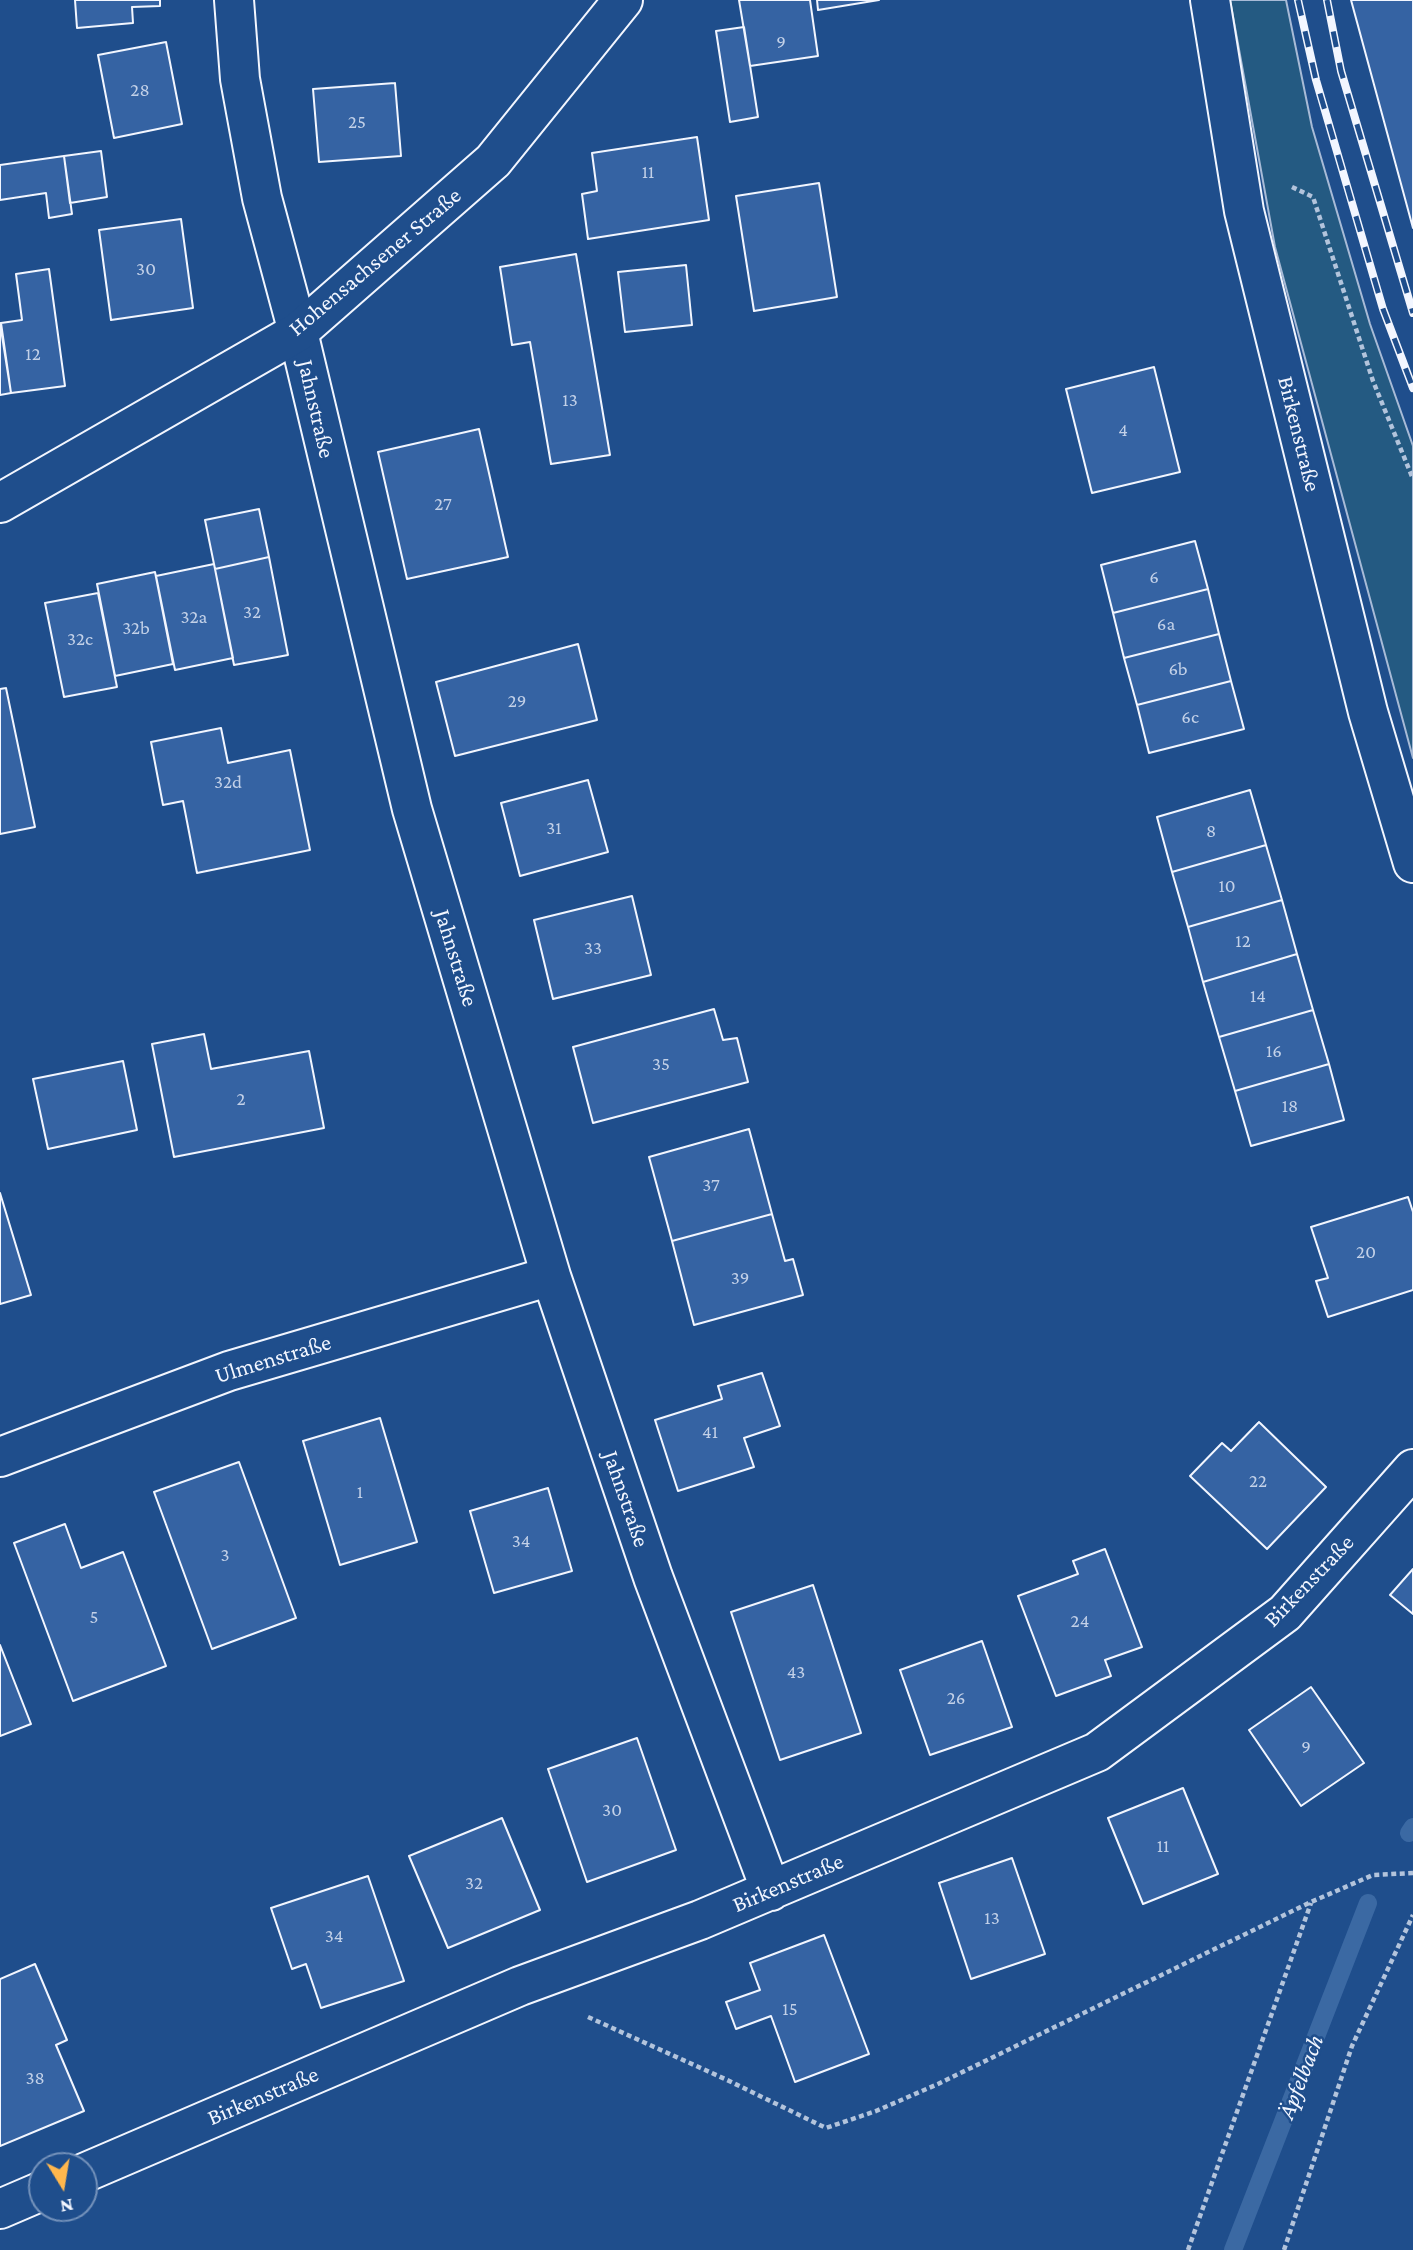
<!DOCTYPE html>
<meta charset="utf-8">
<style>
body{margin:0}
#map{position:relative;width:1413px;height:2250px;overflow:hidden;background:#1f4e8c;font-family:"Crimson Pro",serif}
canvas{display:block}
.north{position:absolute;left:28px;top:2152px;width:70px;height:70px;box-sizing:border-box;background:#1f4e8c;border:2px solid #7391ba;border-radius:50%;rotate:169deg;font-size:19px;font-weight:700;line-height:28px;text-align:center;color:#f2f6ff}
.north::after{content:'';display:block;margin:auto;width:24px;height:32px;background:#ffb74d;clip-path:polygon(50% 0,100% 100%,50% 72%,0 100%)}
</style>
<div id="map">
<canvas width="1413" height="2250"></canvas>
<div class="north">N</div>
</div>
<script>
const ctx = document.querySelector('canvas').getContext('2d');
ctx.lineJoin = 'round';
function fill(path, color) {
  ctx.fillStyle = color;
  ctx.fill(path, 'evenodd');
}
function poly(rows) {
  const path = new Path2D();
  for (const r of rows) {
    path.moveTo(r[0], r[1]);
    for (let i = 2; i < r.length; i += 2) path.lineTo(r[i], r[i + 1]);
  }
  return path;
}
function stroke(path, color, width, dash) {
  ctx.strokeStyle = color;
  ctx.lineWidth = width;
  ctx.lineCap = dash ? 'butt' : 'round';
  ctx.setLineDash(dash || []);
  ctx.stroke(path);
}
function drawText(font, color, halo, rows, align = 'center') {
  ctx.font = font + ' "Crimson Pro",serif';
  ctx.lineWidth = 5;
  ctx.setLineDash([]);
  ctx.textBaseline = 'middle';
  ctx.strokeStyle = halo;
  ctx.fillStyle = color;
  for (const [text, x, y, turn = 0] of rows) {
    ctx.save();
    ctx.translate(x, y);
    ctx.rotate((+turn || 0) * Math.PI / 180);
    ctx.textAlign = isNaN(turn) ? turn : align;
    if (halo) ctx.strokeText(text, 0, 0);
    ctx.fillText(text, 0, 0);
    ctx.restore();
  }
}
const green = poly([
 [1230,0,1286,0,1312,127,1370,324,1413,446,1413,758,1275,247,1230,0]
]);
fill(green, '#245a82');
stroke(green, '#a8bbd7', 2);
stroke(poly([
 [1409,1833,1413,1827],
 [1233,2250,1368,1903]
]), '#3b69a3', 18);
const building = poly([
 [75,0,160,0,160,6,132,7,133,23,77,28,75,0],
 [739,0,810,0,818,56,750,66,739,0],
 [817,0,879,0,818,10,817,0],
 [1351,0,1413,0,1413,228,1351,0],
 [744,27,758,117,730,122,716,31,744,27],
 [166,42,182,124,114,138,98,55,166,42],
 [395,83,401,156,319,162,313,89,395,83],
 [697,137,709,220,588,239,582,194,597,191,592,153,697,137],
 [101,151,107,197,70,203,64,156,101,151],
 [64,156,72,214,49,218,46,193,0,200,0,165,64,156],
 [819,183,837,297,754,311,736,196,819,183],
 [181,219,193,308,111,320,99,230,181,219],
 [576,254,610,455,551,464,530,342,512,345,500,267,576,254],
 [686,265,692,325,625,332,618,272,686,265],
 [49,269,65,386,11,393,1,323,22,320,16,274,49,269],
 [0,323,11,393,0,395,0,323],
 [1154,367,1180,472,1092,493,1066,389,1154,367],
 [479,429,508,557,407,579,378,452,479,429],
 [259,509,269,557,215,569,205,520,259,509],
 [1195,541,1208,589,1113,613,1101,565,1195,541],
 [269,557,288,655,234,665,215,569,269,557],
 [214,564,233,658,175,670,156,576,214,564],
 [155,572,173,664,115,676,97,584,155,572],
 [1208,589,1219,634,1124,658,1113,613,1208,589],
 [98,593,117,687,64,697,45,603,98,593],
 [1219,634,1231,681,1137,705,1124,658,1219,634],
 [578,644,597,720,455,756,436,682,578,644],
 [1231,681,1244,729,1149,753,1137,705,1231,681],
 [6,688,35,827,0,834,0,689,6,688],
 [221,728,228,763,290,750,310,850,197,873,183,801,163,805,151,742,221,728],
 [588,780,608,852,520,876,501,803,588,780],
 [1250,790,1266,845,1172,872,1157,817,1250,790],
 [1266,845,1282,900,1188,927,1172,872,1266,845],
 [632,896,651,975,553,999,534,920,632,896],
 [1282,900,1297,954,1203,982,1188,927,1282,900],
 [1297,954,1313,1010,1219,1037,1203,982,1297,954],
 [714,1009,723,1040,737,1038,748,1082,593,1123,573,1047,714,1009],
 [1313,1010,1329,1064,1235,1091,1219,1037,1313,1010],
 [204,1034,211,1069,309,1051,324,1128,174,1157,152,1044,204,1034],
 [123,1061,137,1130,48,1149,33,1079,123,1061],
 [1329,1064,1344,1120,1251,1146,1235,1091,1329,1064],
 [749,1129,772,1214,672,1241,649,1157,749,1129],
 [0,1193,31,1295,0,1304,0,1193],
 [1408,1197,1413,1212,1413,1290,1328,1317,1316,1281,1328,1278,1311,1227,1408,1197],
 [772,1214,785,1261,793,1259,803,1295,694,1325,672,1241,772,1214],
 [762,1373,780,1426,744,1438,754,1467,678,1491,655,1420,722,1399,718,1386,762,1373],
 [380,1418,417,1542,340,1565,303,1441,380,1418],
 [1259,1422,1326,1487,1267,1549,1190,1476,1222,1443,1231,1451,1259,1422],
 [239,1462,296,1618,212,1649,154,1492,239,1462],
 [548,1488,572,1571,494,1593,470,1511,548,1488],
 [65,1524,81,1568,123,1552,166,1666,73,1701,14,1543,65,1524],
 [1105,1549,1142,1647,1105,1660,1111,1676,1056,1696,1018,1596,1078,1574,1073,1561,1105,1549],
 [1413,1569,1413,1614,1390,1595,1413,1569],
 [813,1585,861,1733,780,1760,731,1612,813,1585],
 [982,1641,1012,1727,930,1755,900,1670,982,1641],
 [0,1645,31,1724,0,1736,0,1645],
 [1311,1687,1364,1763,1301,1806,1249,1730,1311,1687],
 [637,1738,676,1850,587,1882,548,1769,637,1738],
 [1183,1788,1218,1874,1143,1904,1108,1818,1183,1788],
 [502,1818,540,1910,448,1948,409,1856,502,1818],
 [1012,1858,1045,1954,971,1979,939,1883,1012,1858],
 [368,1876,404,1981,321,2008,306,1964,292,1969,271,1908,368,1876],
 [824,1935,869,2054,795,2082,771,2016,736,2029,726,2002,760,1990,750,1963,824,1935],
 [35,1964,67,2040,56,2045,84,2111,0,2146,0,1979,35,1964]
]);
fill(building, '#3563a3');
stroke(building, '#f2f6ff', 2);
const street = poly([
 [234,0,240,79,262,198,298,332,412,809,551,1276,653,1577,771,1891],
 [1210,0,1244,211,1368,712,1413,863],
 [0,1457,229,1371,551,1276],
 [84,2173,520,1986,700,1920,1097,1752,1285,1613,1413,1469],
 [0,2209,42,2191]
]);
const secondary = poly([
 [0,503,298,332,493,161,623,0]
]);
stroke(street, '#f2f6ff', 42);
stroke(secondary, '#f2f6ff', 42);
stroke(poly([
 [1292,187,1313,197,1373,381,1413,479],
 [588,2017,725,2079,826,2128,876,2111,938,2084,1311,1902,1373,1875,1413,1873],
 [1188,2250,1311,1903],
 [1284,2250,1352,2046,1413,1915]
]), '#b3c4dc', 4.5, [5, 3.5]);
stroke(street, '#1f4e8c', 38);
stroke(secondary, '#1f4e8c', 38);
const rail = poly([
 [1298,0,1316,80,1383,309,1413,388],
 [1327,0,1341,71,1413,313]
]);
stroke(rail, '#f2f6ff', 8);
stroke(rail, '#1f4e8c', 5, [16]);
drawText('19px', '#c3d1e8', null, [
 ["9",781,42],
 ["28",140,90],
 ["25",357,122],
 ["11",648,172],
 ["30",146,269],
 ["12",33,354],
 ["13",570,400],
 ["4",1123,430],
 ["27",443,504],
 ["6",1154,577],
 ["32",252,612],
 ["32a",194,617],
 ["6a",1166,624],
 ["32b",136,628],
 ["32c",80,639],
 ["6b",1178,669],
 ["29",517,701],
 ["6c",1190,717],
 ["32d",228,782],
 ["31",554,828],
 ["8",1211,831],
 ["10",1227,886],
 ["12",1243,941],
 ["33",593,948],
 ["14",1258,996],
 ["16",1274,1051],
 ["35",661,1064],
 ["2",241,1099],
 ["18",1290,1106],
 ["37",711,1185],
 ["20",1366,1252],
 ["39",740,1278],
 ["41",710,1432],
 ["22",1258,1481],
 ["1",360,1492],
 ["34",521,1541],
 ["3",225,1555],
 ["5",94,1617],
 ["24",1080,1621],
 ["43",796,1672],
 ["26",956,1698],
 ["9",1306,1747],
 ["30",612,1810],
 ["11",1163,1846],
 ["32",474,1883],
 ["13",992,1918],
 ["34",334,1936],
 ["15",790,2009],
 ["38",35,2078]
]);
drawText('23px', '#f2f6ff', '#1f4e8c', [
 ["Hohensachsener Straße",375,262,-40],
 ["Jahnstraße",316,409,77],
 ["Birkenstraße",1299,434,76],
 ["Jahnstraße",456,958,73],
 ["Ulmenstraße",273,1359,-17],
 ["Jahnstraße",626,1499,71],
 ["Birkenstraße",1309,1581,-46],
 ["Birkenstraße",788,1883,-23],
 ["Birkenstraße",263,2096,-23]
]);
drawText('italic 24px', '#f2f6ff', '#1f4e8c', [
 ["Äpfelbach",1301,2077,-69]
]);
</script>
